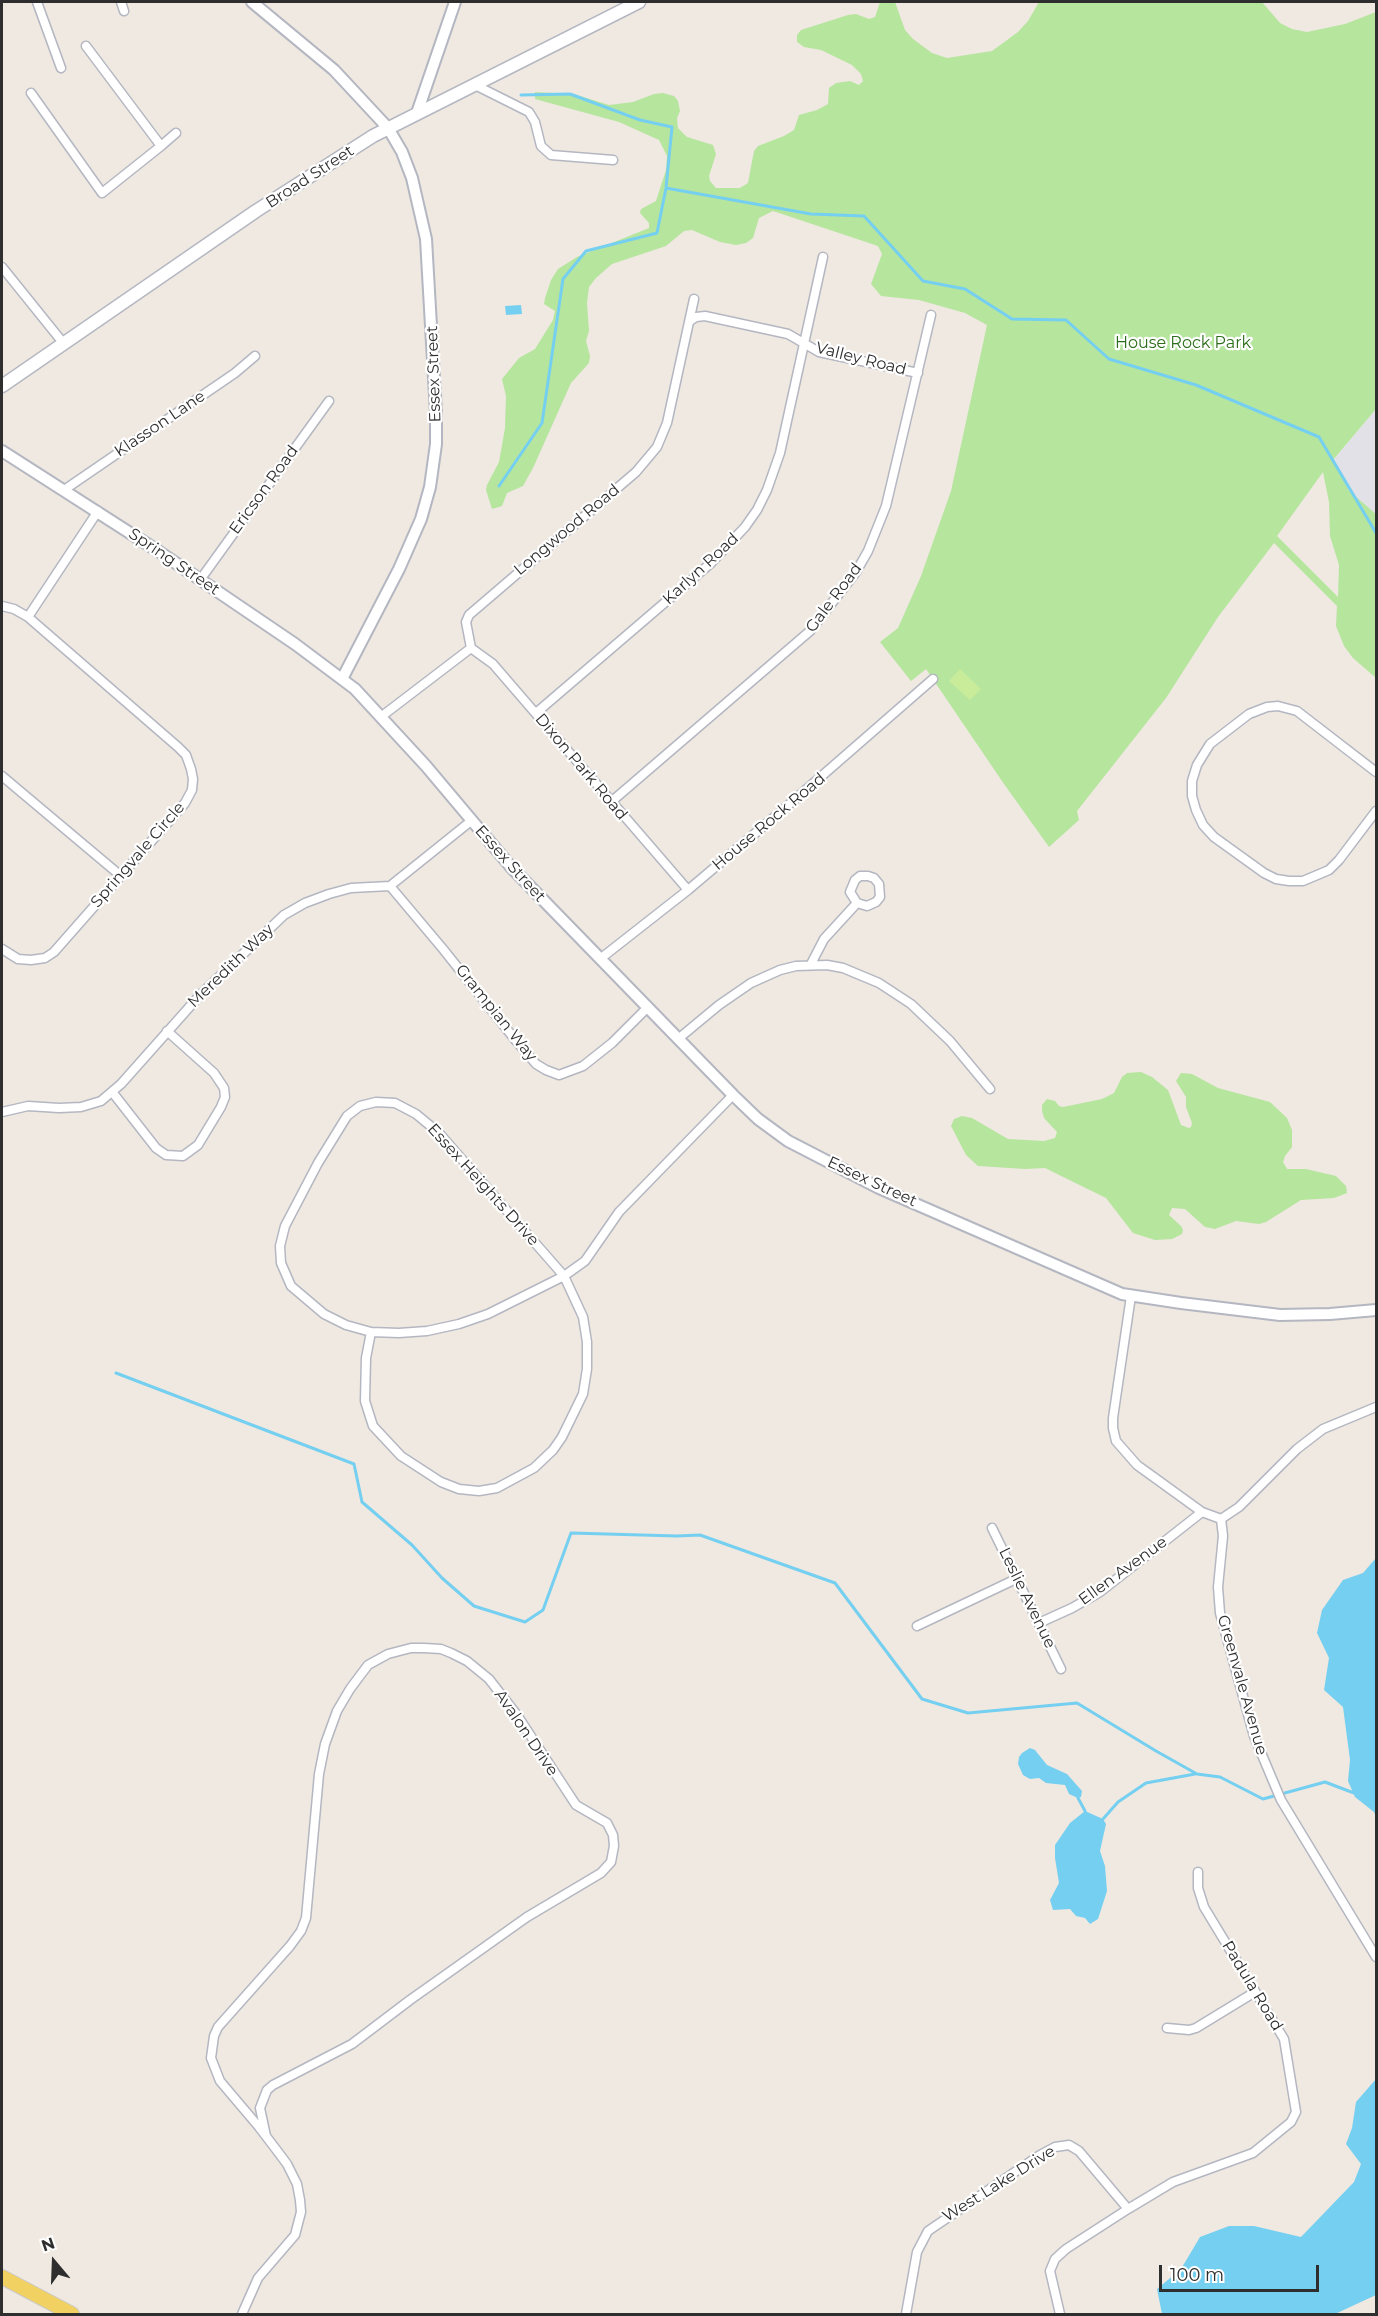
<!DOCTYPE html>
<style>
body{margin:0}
#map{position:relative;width:1378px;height:2316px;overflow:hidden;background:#efe9e1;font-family:Montserrat,sans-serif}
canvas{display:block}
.frame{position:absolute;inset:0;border:3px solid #2e2e2e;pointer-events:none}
.north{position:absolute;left:24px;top:2232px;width:60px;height:60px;-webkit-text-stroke:4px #fff;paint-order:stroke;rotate:341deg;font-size:16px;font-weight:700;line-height:24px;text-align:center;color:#2e2e2e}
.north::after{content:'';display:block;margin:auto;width:21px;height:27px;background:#2e2e2e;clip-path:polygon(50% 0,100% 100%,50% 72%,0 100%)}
.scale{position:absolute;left:1159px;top:2265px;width:160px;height:27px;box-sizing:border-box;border:3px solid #2e2e2e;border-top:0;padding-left:8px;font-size:18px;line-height:21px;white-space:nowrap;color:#2e2e2e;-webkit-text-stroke:4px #fff;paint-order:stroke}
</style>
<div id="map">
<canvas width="1378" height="2316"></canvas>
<div class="frame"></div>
<div class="north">N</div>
<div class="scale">100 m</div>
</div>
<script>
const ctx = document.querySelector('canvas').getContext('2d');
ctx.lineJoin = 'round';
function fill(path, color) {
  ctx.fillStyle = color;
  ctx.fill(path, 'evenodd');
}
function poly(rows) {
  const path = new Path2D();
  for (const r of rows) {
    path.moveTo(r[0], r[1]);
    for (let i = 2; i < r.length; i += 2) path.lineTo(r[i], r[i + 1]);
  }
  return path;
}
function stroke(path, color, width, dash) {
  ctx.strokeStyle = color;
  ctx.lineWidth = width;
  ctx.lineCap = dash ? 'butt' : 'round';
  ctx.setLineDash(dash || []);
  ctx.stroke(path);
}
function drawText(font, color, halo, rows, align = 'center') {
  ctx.font = font + ' Montserrat,sans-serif';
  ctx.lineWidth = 4.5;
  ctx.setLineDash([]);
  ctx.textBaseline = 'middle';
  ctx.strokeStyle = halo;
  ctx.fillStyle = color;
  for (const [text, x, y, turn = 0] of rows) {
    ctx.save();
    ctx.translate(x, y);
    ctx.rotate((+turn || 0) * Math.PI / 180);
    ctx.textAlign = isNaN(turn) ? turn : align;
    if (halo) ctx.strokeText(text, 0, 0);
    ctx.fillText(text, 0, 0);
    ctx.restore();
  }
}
fill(poly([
 [1376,409,1376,538,1325,470]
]), '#e3e1e8');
fill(poly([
 [880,2,895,2,905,30,913,39,932,53,947,58,992,51,1018,32,1028,21,1039,2,1262,2,1280,23,1292,29,1307,32,1345,24,1376,12,1376,409,1333,460,1349,491,1376,514,1376,678,1353,658,1344,646,1336,626,1337,606,1274,543,1218,617,1166,698,1077,811,1079,820,1049,847,1004,784,926,669,911,681,880,642,898,628,921,576,951,491,987,325,965,313,919,300,881,296,871,284,882,254,878,246,773,211,759,218,753,238,746,243,736,245,720,242,692,230,684,231,666,246,612,264,596,278,589,287,587,303,589,331,586,341,590,356,589,363,571,383,533,468,523,486,507,493,502,506,492,509,486,490,487,485,499,462,505,428,506,396,502,379,519,358,535,349,553,320,555,311,544,304,545,298,551,280,558,269,577,257,649,228,649,223,640,213,641,209,656,201,666,170,667,156,659,140,619,122,535,99,535,92,574,94,609,105,633,102,654,94,663,93,674,96,678,101,680,111,677,118,678,128,687,137,713,145,716,154,709,176,710,181,716,188,740,188,748,183,754,151,758,146,784,136,794,130,799,115,817,110,828,104,829,88,836,83,850,81,859,85,863,81,861,74,852,65,821,50,804,47,797,42,797,35,801,30,848,15,856,14,869,19,875,17],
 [1323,472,1329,502,1330,536,1339,565,1338,597,1277,536],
 [1141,1072,1152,1077,1168,1090,1181,1125,1189,1128,1191,1127,1192,1123,1186,1107,1186,1097,1176,1081,1181,1073,1192,1074,1218,1088,1270,1102,1287,1118,1292,1130,1292,1147,1285,1156,1283,1162,1287,1169,1306,1169,1336,1176,1346,1186,1347,1193,1334,1198,1301,1200,1266,1222,1259,1224,1236,1221,1215,1229,1205,1227,1185,1209,1172,1208,1169,1215,1181,1226,1183,1230,1182,1234,1172,1239,1155,1240,1133,1233,1106,1198,1045,1168,1025,1169,978,1166,966,1155,951,1126,954,1119,962,1116,972,1118,1008,1139,1044,1141,1055,1138,1057,1132,1044,1118,1042,1111,1042,1105,1047,1099,1055,1101,1059,1106,1063,1107,1102,1099,1114,1093,1122,1077,1127,1073]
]), '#b6e59e');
fill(poly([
 [960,669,981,689,970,700,949,681]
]), '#c9ec9a');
fill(poly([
 [521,305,522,314,506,315,505,306],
 [1376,1558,1376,1817,1374,1812,1355,1797,1348,1781,1350,1760,1343,1707,1324,1690,1329,1658,1317,1633,1322,1610,1343,1580,1363,1573],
 [1030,1748,1035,1750,1047,1765,1067,1774,1082,1791,1081,1797,1078,1798,1069,1794,1065,1785,1046,1783,1039,1778,1030,1779,1023,1775,1018,1764,1019,1757,1022,1753],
 [1085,1811,1103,1819,1106,1824,1100,1851,1105,1866,1107,1891,1098,1919,1090,1924,1085,1918,1076,1916,1070,1909,1053,1910,1050,1900,1059,1883,1055,1858,1055,1845,1070,1823],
 [1376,2079,1376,2295,1335,2314,1162,2314,1157,2289,1181,2269,1200,2237,1229,2226,1254,2226,1301,2237,1354,2182,1361,2164,1346,2144,1352,2128,1356,2102]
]), '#75cff0');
stroke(poly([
 [666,188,811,214,864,216,923,281,965,289,1012,319,1066,320,1109,359,1196,385,1319,437,1376,533],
 [499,486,542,423,563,279,586,251,657,233,666,188,672,127,640,120,570,94,521,95],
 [116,1373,354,1464,362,1502,412,1545,442,1578,474,1606,525,1622,543,1610,571,1533,677,1536,700,1535,835,1583,922,1699,968,1713,1077,1703,1156,1751,1197,1774,1220,1777,1263,1799,1325,1782,1354,1793,1355,1792],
 [1078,1798,1085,1811],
 [1103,1819,1118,1802,1146,1783,1195,1774]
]), '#75cff0', 3);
const minor = poly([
 [37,2,61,68],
 [121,2,124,11],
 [475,85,529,112,535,122,541,146,551,155,613,160],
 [31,93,102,193,161,146,86,46],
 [161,146,176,133],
 [2,267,64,344],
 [690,321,696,317,705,316,788,334,819,352,918,373],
 [64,490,235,373,255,356],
 [200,580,329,401],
 [2,606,14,609,28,617,178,747,186,755,191,769,193,779,192,790,185,803,54,952,45,958,31,960,18,959,2,949],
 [28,617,98,511],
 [471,648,466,622,469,615,636,472,657,447,667,423,694,299],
 [471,648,493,664,688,890],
 [536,713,711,563,745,527,757,510,767,490,780,453,823,257],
 [382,716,471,648],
 [1376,772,1297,711,1278,706,1267,707,1249,714,1210,744,1197,765,1192,781,1192,796,1196,810,1203,825,1214,837,1264,873,1276,879,1289,881,1303,881,1329,870,1339,860,1376,811],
 [2,776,121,876],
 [611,802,810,631,856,572,868,551,886,506,931,315],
 [390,886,443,949,517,1042,536,1064,546,1070,559,1075,583,1066,612,1043,647,1008],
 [600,959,688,890,785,808,933,679],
 [811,964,824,939,857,903,850,892,855,880,860,876,868,876,874,878,879,884,880,897,876,902,867,906,857,903],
 [678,1039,719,1005,751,983,780,970,796,966,827,965,843,968,879,983,911,1004,950,1041,990,1089],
 [113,1093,156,1148,166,1155,183,1156,198,1145,221,1107,225,1097,224,1088,214,1073,167,1031],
 [2,1112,28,1106,59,1108,81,1107,101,1101,121,1084,201,994,284,915,305,903,329,894,351,888,390,886,471,821],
 [1131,1296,1113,1418,1113,1428,1116,1441,1137,1465,1202,1512,1221,1519,1223,1536,1218,1587,1220,1613,1254,1736,1281,1800,1376,1957],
 [371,1332,366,1358,365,1401,373,1426,401,1456,441,1482,459,1489,479,1491,497,1488,534,1468,553,1450,562,1437,583,1394,587,1369,587,1342,583,1317,564,1276,488,1314,459,1324,427,1331,399,1333,371,1332,346,1325,324,1314,291,1286,281,1263,280,1246,285,1226,318,1163,347,1116,360,1106,376,1102,395,1103,416,1114,439,1133,564,1276,585,1261,619,1212,733,1095],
 [1221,1519,1239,1507,1297,1449,1323,1429,1376,1407],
 [992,1528,1061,1669],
 [1039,1623,1072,1608,1100,1592,1202,1512],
 [917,1626,1016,1579],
 [1167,2028,1189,2030,1196,2028,1255,1992],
 [1128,2209,1173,2182,1253,2153,1291,2122,1296,2112,1284,2039,1204,1907,1198,1888,1198,1872],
 [242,2314,258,2278,295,2235,301,2212,300,2200,297,2184,287,2164,275,2148,259,2127,220,2081,211,2058,214,2036,218,2027,290,1946,301,1931,306,1918,319,1774,325,1744,337,1711,350,1689,368,1665,388,1654,411,1648,424,1648,441,1649,451,1653,467,1661,489,1679,517,1715,576,1805,607,1823,613,1835,614,1846,611,1862,601,1873,527,1917,410,2000,352,2044,273,2085,267,2090,260,2108,266,2136],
 [906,2314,917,2252,928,2231,1040,2155,1055,2147,1069,2145,1079,2151,1128,2209,1066,2249,1055,2259,1050,2271,1060,2314]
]);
const tertiary = poly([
 [252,2,334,70,388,128,402,152,412,178,426,239,436,413,436,444,430,487,421,519,399,569,342,679],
 [417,113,455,2],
 [2,451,158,551,295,644,355,689,426,766,511,867,733,1095,758,1119,788,1141,879,1188,1122,1294,1181,1303,1280,1315,1330,1314,1376,1310]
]);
const secondary = poly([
 [2,386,256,211,373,136,639,2]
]);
const primary = poly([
 [2,2277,72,2314]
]);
stroke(minor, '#b4b7c1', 11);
stroke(tertiary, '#b4b7c1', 14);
stroke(secondary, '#b4b7c1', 15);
stroke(primary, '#c9c9c9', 16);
stroke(minor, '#fff', 8);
stroke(tertiary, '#fff', 10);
stroke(secondary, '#fff', 12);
stroke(primary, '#f2d163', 14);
drawText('16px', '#2e2e2e', '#fff', [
 ["Broad Street",310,177,-33],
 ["Valley Road",861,359,14],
 ["Essex Street",434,374,-92],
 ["Klasson Lane",160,424,-34],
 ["Ericson Road",264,490,-54],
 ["Longwood Road",567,530,-40],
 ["Spring Street",174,562,34],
 ["Karlyn Road",701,569,-43],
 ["Gale Road",834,598,-53],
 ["Dixon Park Road",581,767,50],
 ["House Rock Road",769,822,-40],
 ["Springvale Circle",138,855,-49],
 ["Essex Street",510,864,48],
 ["Meredith Way",231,966,-44],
 ["Grampian Way",496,1013,51],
 ["Essex Street",872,1182,25],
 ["Essex Heights Drive",483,1185,48],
 ["Ellen Avenue",1123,1571,-36],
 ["Leslie Avenue",1027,1598,64],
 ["Greenvale Avenue",1242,1685,74],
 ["Avalon Drive",526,1733,56],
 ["Padula Road",1252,1986,59],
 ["West Lake Drive",999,2184,-32]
]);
drawText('16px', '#2c6e1b', '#fff', [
 ["House Rock Park",1183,343]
]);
</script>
